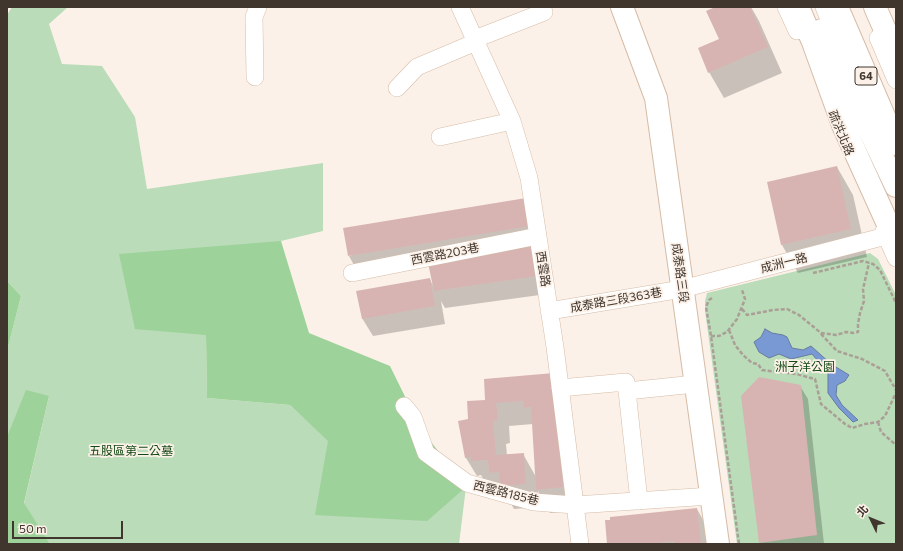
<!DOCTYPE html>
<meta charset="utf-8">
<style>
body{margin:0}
#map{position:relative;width:903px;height:551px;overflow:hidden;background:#fcf1e8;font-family:Commissioner,"Noto Sans TC",sans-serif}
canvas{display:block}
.frame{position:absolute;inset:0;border:8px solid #40362d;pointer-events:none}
.north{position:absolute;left:851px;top:499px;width:40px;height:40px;-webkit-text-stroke:3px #fcf1e8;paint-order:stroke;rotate:313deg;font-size:11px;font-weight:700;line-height:16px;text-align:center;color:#40362d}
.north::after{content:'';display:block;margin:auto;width:14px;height:18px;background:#40362d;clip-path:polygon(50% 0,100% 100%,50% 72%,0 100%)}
.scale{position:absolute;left:12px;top:521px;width:111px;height:18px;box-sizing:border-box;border:2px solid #40362d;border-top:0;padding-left:5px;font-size:12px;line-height:14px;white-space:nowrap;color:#40362d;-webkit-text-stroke:3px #fcf1e8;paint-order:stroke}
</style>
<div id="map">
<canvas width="903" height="551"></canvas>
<div class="frame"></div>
<div class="north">北</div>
<div class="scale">50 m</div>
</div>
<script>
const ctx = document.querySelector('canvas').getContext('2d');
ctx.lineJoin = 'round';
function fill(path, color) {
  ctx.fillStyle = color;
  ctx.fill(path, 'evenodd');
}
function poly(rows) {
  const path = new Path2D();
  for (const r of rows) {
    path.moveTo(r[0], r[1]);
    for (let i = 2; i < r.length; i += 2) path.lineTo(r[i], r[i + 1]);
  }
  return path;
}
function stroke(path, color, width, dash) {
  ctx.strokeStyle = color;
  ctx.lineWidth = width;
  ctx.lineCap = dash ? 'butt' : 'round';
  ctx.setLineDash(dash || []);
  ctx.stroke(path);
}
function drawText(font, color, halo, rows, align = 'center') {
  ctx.font = font + ' Commissioner,"Noto Sans TC",sans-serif';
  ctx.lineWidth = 3.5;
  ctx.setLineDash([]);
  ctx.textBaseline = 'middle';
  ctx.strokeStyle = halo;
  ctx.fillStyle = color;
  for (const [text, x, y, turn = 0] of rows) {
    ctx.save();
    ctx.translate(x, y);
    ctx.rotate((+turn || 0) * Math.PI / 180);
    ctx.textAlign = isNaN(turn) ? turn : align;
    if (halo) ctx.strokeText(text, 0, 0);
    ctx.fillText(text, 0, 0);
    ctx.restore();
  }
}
fill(poly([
 [12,7,68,7,49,24,62,64,102,66,135,117,147,189,323,163,323,231,281,241,206,335,207,398,290,405,329,441,466,487,459,544,50,544,24,504,49,396,7,437,7,351,21,296,7,281,7,15],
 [870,253,878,259,896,295,896,544,737,544,705,311,705,301,707,293]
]), '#badcb8');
fill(poly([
 [281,241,309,333,390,366,421,429,466,487,427,521,315,515,328,441,290,405,207,398,206,335,135,329,119,254],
 [7,281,21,296,7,351],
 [26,390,49,396,24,503,50,544,7,544,7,437]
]), '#9dd29a');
const water = poly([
 [765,329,772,333,783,335,787,337,792,348,803,350,811,346,831,364,849,375,845,381,837,385,836,395,842,405,858,420,853,422,839,408,828,393,828,367,818,361,812,354,791,359,779,354,769,358,759,352,754,342,761,337,765,329]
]);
fill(water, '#7999d4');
stroke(water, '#687ba2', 1);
fill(poly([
 [717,7,751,7,759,21,782,73,724,98,709,72,720,40],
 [837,167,853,195,867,257,798,273,782,245,768,183],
 [525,199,547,294,445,308,441,301,445,324,373,336,362,318,430,279,433,286,429,262,359,274,349,256],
 [554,374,576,510,550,513,538,491,539,507,514,509,506,495,486,484,481,475,477,476,466,458,460,422,469,420,486,401],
 [533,424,536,477,523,454,507,456,506,444,510,443,509,426],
 [800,386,808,399,824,544,761,544,760,543],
 [697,509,707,527,709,544,608,544]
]), '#0003');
fill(poly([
 [715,7,750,7,768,47,708,73,698,48,719,39,706,11],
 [837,166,851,229,781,245,767,182],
 [526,198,530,226,348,256,343,228],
 [531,244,537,276,434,291,428,263],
 [430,278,435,306,362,319,356,291],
 [554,373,563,487,536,490,531,407,524,408,523,401,496,403,498,420,493,421,496,455,524,453,526,484,500,486,499,472,489,473,488,460,471,461,471,457,465,458,458,421,468,419,467,401,485,400,484,379],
 [759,377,801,385,817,535,759,543,741,396],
 [697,508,701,544,674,544,674,541,646,544,607,544,605,520,610,520,610,517]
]), '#d7b4b2');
const minor = poly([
 [460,7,512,121,529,178,555,347,580,544],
 [786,7,797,31],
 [824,7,840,46],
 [878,38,896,80],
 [475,39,544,12],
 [255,77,254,17,258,7],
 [397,88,417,67,476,42],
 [440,137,512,121],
 [884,231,896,258],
 [352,273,538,236],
 [549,311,682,289,886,236],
 [560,388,626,382,627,391,695,384],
 [627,391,639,501],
 [404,406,413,417,426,453,467,483,534,502,575,505,711,496]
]);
const major = poly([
 [622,7,656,98,718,544]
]);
const highway = poly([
 [798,7,813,42,843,125,896,242],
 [837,7,896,144],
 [875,7,896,55],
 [822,30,896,186]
]);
stroke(minor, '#d5bca7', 18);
stroke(major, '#d5bca7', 24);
stroke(highway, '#d5bca7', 24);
stroke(poly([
 [813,273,863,261,873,264,880,270,896,303],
 [712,298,709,300,706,307,711,336,739,544],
 [742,309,747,315,773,310,787,309,799,315,821,333,836,335,846,332,853,333,858,332,858,324,860,313,864,301,863,289,869,263],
 [729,330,735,345,743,355,752,363,758,364,762,370,796,374,815,379,821,404,845,424,852,428,865,424,878,422,885,416,896,393],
 [821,334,837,351,862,359,885,371,896,390],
 [711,336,719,336,727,332,737,319,745,299,742,290],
 [878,422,881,432,896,445]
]), '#aa9f96', 2.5, [4, 2]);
stroke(minor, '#fff', 17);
stroke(major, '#fff', 22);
stroke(highway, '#fff', 22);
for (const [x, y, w] of [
 [866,76,22]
]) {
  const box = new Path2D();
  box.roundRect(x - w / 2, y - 9, w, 18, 3);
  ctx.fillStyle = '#fcf1e8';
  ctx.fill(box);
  stroke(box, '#40362d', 1);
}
drawText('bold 11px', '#40362d', null, [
 ["64",866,76]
]);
drawText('12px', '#40362d', '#fcf1e8', [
 ["疏洪北路",841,133,67],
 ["西雲路203巷",445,254,-11],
 ["成洲一路",784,263,-14],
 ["西雲路",543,269,81],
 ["成泰路三段",680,273,82],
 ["成泰路三段363巷",616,300,-10],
 ["西雲路185巷",506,493,14]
]);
drawText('12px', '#124813', '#fcf1e8', [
 ["洲子洋公園",805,367],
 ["五股區第二公墓",131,451]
]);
</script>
